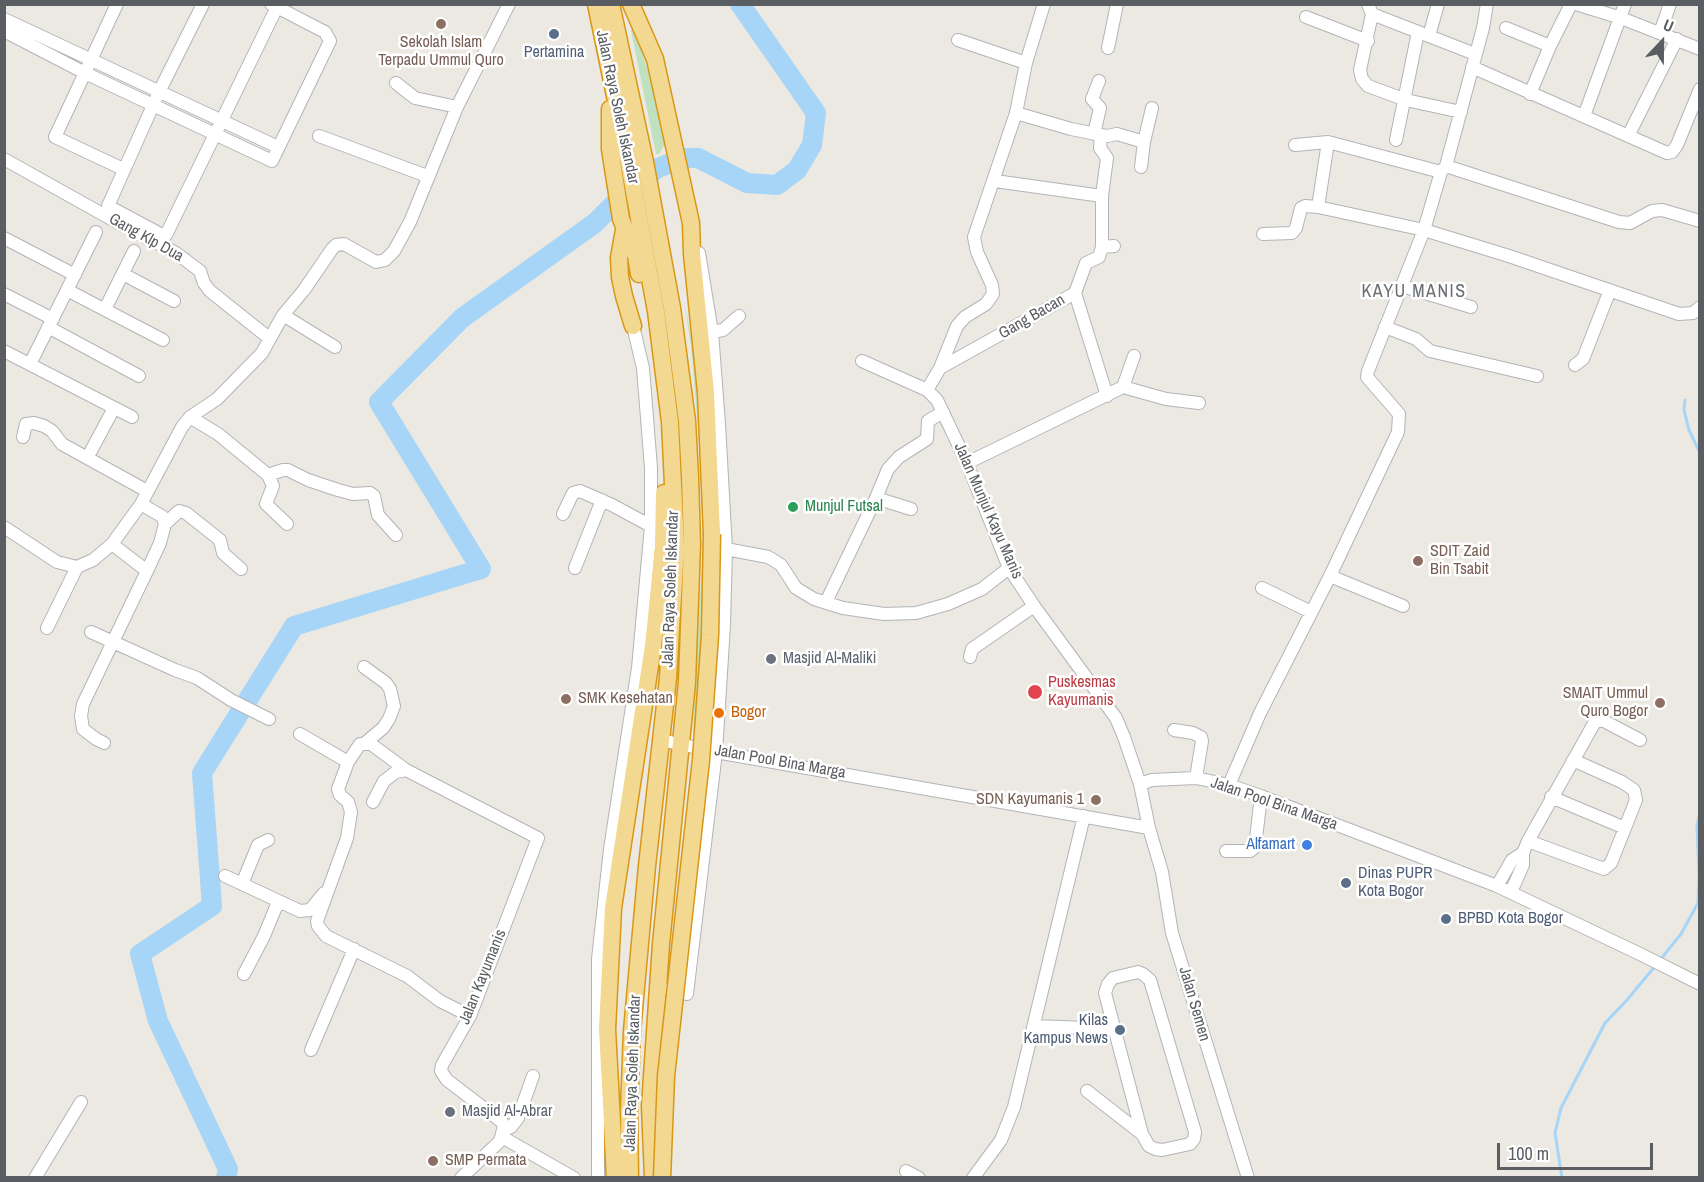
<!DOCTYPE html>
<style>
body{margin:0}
#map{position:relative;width:1704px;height:1182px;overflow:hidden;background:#ebe9e1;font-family:"Archivo Narrow",sans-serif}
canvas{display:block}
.frame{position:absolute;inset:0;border:6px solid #5a5d61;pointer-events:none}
.north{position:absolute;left:1632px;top:12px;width:60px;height:60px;-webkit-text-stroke:4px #fff;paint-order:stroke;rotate:22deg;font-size:16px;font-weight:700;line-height:24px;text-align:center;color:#5a5d61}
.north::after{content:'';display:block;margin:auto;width:21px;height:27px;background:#5a5d61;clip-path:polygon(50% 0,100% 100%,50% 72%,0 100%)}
.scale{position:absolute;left:1497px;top:1143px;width:156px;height:27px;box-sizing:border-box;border:3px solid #5a5d61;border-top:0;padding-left:8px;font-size:18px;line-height:21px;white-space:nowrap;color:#5a5d61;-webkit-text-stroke:4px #fff;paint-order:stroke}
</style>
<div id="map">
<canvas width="1704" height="1182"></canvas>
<div class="frame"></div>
<div class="north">U</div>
<div class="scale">100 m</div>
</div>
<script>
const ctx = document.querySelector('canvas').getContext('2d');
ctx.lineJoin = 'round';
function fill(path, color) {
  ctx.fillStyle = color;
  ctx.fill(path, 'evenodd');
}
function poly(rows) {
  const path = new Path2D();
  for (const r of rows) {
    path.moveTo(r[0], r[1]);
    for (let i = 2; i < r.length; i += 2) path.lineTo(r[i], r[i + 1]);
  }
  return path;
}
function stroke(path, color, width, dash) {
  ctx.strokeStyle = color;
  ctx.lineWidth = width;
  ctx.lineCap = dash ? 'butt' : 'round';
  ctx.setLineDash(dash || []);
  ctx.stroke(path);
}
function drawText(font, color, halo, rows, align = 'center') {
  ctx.font = font + ' "Archivo Narrow",sans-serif';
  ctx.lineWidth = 5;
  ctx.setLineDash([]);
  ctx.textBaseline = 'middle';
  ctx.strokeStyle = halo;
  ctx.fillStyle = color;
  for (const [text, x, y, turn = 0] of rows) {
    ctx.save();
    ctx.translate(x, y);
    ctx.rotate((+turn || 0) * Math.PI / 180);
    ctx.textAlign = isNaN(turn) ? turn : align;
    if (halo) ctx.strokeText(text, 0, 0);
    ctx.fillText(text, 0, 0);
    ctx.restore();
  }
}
fill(poly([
 [635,29,670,142,665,144,659,154,656,154,631,30],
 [684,301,699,376,709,495,699,741,694,736,693,727,704,523,703,487,691,346]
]), '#c0e1bf');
stroke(poly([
 [1685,400,1684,410,1689,430,1700,453],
 [1660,960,1681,934,1698,903,1699,874,1697,826,1700,811],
 [1562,1178,1555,1133,1561,1108,1605,1023,1627,1000,1656,965]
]), '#a6d5f7', 3);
stroke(poly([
 [226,1178,228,1169,158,1021,140,954,212,906,202,773,294,626,481,569,379,402,462,318,595,223,629,189,658,168,683,158,698,158,747,183,777,185,797,170,812,145,816,113,740,4]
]), '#a6d5f7', 20);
const minor = poly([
 [117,4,55,137,123,169],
 [203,4,159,92,108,206,164,236,166,235,277,7],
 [1368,4,1372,14,1475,54],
 [1576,4,1621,18,1700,49],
 [1372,14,1360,70,1362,79,1368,86,1406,100,1461,112],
 [1306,17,1368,41],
 [4,19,278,147],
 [1506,28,1550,46],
 [4,31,85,73,272,161,330,41,325,32,319,29,271,4],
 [1660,33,1670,4],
 [1429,36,1438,4],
 [958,40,1026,63],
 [1108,48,1117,4],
 [1472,67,1667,153,1672,152,1677,145,1700,89],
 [396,83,415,98,457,107],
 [1530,94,1550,46,1571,4],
 [1016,113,1071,129,1101,135,1100,148,1107,158,1102,196],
 [1584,116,1625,4],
 [1094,134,1100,108,1092,99,1099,81],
 [1101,135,1107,136,1117,134,1144,142],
 [319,136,427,176],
 [1628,136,1677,39],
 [1396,140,1418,32],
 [1295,145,1328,142],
 [4,159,113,220,176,253,200,271,204,283,210,291,269,338],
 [1446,166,1619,222,1630,223,1652,211,1662,210,1700,221],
 [1141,167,1144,142,1152,108],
 [1441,172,1328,142,1318,207,1424,230,1509,256,1679,314,1693,313,1700,307],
 [1263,234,1292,233,1296,228,1301,208,1305,206,1318,207],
 [4,238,75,275],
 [1102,247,1114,246],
 [123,274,174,301],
 [1402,286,1471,307],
 [67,290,163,340],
 [1075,293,1107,396],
 [4,294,53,319],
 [105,309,134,251],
 [283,315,335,347],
 [48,327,139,376],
 [1385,327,1416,339,1430,351,1537,376],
 [712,332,723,330,739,316],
 [4,351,132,417],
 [862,361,927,390,937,400,967,463,1009,568,1034,606,1116,718,1124,737,1140,784],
 [30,364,96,232],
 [1575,365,1583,359,1610,290],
 [940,368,1075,293,1086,263,1099,257,1102,247,1102,196,995,181],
 [1123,387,1134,356],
 [927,390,940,368,957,326,965,317,986,304,993,294,992,285,977,252,974,237,1016,113,1026,63,1044,4],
 [190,417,218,434,268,475,273,486,266,504,287,524],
 [23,437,26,424,34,423,44,426,52,431,62,444,147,491],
 [91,451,114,408],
 [967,463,1123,387,1166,399,1199,403],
 [268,475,283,470,288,470,308,480,338,490,353,494,370,493,374,496,378,515,396,535],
 [876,498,911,509],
 [141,504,163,517,165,524,160,543,147,571],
 [563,514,573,493,580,491,612,505,651,526],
 [165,524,179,511,186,513,220,540,223,553,241,569],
 [4,527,57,562,77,567,93,560,112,544,141,504,182,427,190,417,217,399,262,353,283,315,304,290,332,249,336,245,344,244,376,262,385,260,394,251,410,222,457,107,509,4],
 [726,549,768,557,775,561,781,565,796,588,814,599,843,608,884,614,916,613,948,604,982,589,1009,568],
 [575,568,602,500],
 [1330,576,1403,606],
 [1262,588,1311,612],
 [826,602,876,498,888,469,899,457,927,439,928,421,943,412],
 [47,628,77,567],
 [91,632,175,670,197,678,231,700,269,719],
 [970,657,972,649,1034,606],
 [364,667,386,683,390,689,394,706,389,719,383,728,365,743],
 [1174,730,1193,733,1201,737,1202,741,1196,778],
 [300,734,348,762],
 [661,740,716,752,1149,828],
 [104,743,96,739,83,729,81,716,83,704,147,571,112,544],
 [1229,785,1260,713,1330,576,1398,432,1399,414,1367,377,1368,371,1424,230,1441,172,1446,166,1483,28,1487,4],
 [1551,797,1625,828,1636,800,1634,790,1622,782,1573,760],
 [373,802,384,781,396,772,406,770],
 [1528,841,1604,869,1611,863,1625,828],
 [1226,851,1250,851,1255,847,1261,796],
 [225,876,300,911,310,910,324,893],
 [242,884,258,845,268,840],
 [1497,886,1512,860,1523,853],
 [1511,892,1523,865,1523,853,1528,841,1596,720,1604,721,1640,740],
 [1138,972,1143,974,1150,980,1195,1132,1194,1139,1190,1144,1162,1150,1155,1149,1149,1146,1142,1134,1105,993,1108,984,1113,978,1138,972],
 [244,974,264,936,278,902],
 [669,989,687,994,716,752,724,625,726,549,719,424,712,332,699,253],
 [1034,1026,1114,1029],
 [311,1050,354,949],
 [1087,1091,1142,1134],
 [504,1130,511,1127,518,1118,533,1076],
 [502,1137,574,1178],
 [906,1171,919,1178],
 [35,1178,81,1102],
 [461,1178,500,1141,504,1126,502,1122,447,1080,441,1071,442,1065,470,1016,538,838,406,770,371,744,360,744,348,762,338,789,340,795,348,802,351,812,347,838,317,921,318,926,326,936,407,976,440,1001,470,1016],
 [598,1178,598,959,610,849,638,668,651,526,651,468,643,368,633,326],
 [973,1178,1001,1140,1014,1107,1084,816],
 [1248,1178,1172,933,1162,872,1149,828,1140,784,1152,780,1196,778,1229,785,1261,796,1497,886,1640,954,1700,984]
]);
const highway = poly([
 [596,4,629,164,656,311,670,422,676,547,668,678,647,866,632,1031,629,1111,630,1178],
 [611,4,645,162,672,308,687,421,690,477,692,544,687,682,661,944,650,1106,653,1178],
 [631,4,655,59,691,223,692,254,706,392,712,534],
 [610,109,610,149,621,219,636,256,639,274],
 [624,230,619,258,620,277,624,296,633,326],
 [615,1178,607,1029,613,908,653,646,663,548,664,493]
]);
stroke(minor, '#b2b4b8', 14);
stroke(highway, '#d99714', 19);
stroke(minor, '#fff', 12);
stroke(highway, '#f3d891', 16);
const highwayBridge = poly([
 [662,1178,666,1076,701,760,710,635,712,534]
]);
stroke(highwayBridge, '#d99714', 19, []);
stroke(highwayBridge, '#f3d891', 16);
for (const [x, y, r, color] of [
 [441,24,6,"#8d6e63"],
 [554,34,6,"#5c6f8a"],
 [793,507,6,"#2e9e5b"],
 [1418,561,6,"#8d6e63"],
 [771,659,6,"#6b7280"],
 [1035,692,8,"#e0444e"],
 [566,699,6,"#8d6e63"],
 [1660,703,6,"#8d6e63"],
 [719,713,6,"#e8710a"],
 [1096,800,6,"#8d6e63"],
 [1307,845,6,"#3f7fe0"],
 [1346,883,6,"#5c6f8a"],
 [1446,919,6,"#5c6f8a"],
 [1120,1030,6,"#5c6f8a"],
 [450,1112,6,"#6b7280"],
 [433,1161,6,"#8d6e63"]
]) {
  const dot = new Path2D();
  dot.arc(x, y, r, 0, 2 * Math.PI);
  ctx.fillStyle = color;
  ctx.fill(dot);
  stroke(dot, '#fff', 2);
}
drawText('16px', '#785e54', '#fff', [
 ["Sekolah Islam",441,43,"center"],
 ["Terpadu Ummul Quro",441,61,"center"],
 ["SDIT Zaid",1430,552],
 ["Bin Tsabit",1430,570],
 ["SMAIT Ummul",1648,694,"right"],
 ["Quro Bogor",1648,712,"right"],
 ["SMK Kesehatan",578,699],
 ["SDN Kayumanis 1",1084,800,"right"],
 ["SMP Permata",445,1161]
], 'left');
drawText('16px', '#4e5e75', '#fff', [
 ["Pertamina",554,53,"center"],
 ["Dinas PUPR",1358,874],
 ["Kota Bogor",1358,892],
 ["BPBD Kota Bogor",1458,919],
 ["Kilas",1108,1021,"right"],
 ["Kampus News",1108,1039,"right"]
], 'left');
drawText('16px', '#5a5d61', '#fff', [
 ["Jalan Raya Soleh Iskandar",617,107,78],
 ["Gang Klp Dua",146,238,29],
 ["Gang Bacan",1032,317,-30],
 ["Jalan Munjul Kayu Manis",988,511,66],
 ["Jalan Raya Soleh Iskandar",671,589,-88],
 ["Jalan Pool Bina Marga",780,762,10],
 ["Jalan Pool Bina Marga",1274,804,19],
 ["Jalan Kayumanis",483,977,-68],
 ["Jalan Semen",1194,1004,74],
 ["Jalan Raya Soleh Iskandar",633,1073,-88]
]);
drawText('16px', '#27864d', '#fff', [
 ["Munjul Futsal",805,507]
], 'left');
drawText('16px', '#5b616d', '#fff', [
 ["Masjid Al-Maliki",783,659],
 ["Masjid Al-Abrar",462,1112]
], 'left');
drawText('16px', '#be3a42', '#fff', [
 ["Puskesmas",1048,683],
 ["Kayumanis",1048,701]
], 'left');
drawText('16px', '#c56008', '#fff', [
 ["Bogor",731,713]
], 'left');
drawText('16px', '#366cbe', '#fff', [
 ["Alfamart",1295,845]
], 'right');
ctx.letterSpacing = '1.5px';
drawText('18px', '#6b6f73', '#fff', [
 ["KAYU MANIS",1414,292]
]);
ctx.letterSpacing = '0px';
</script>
